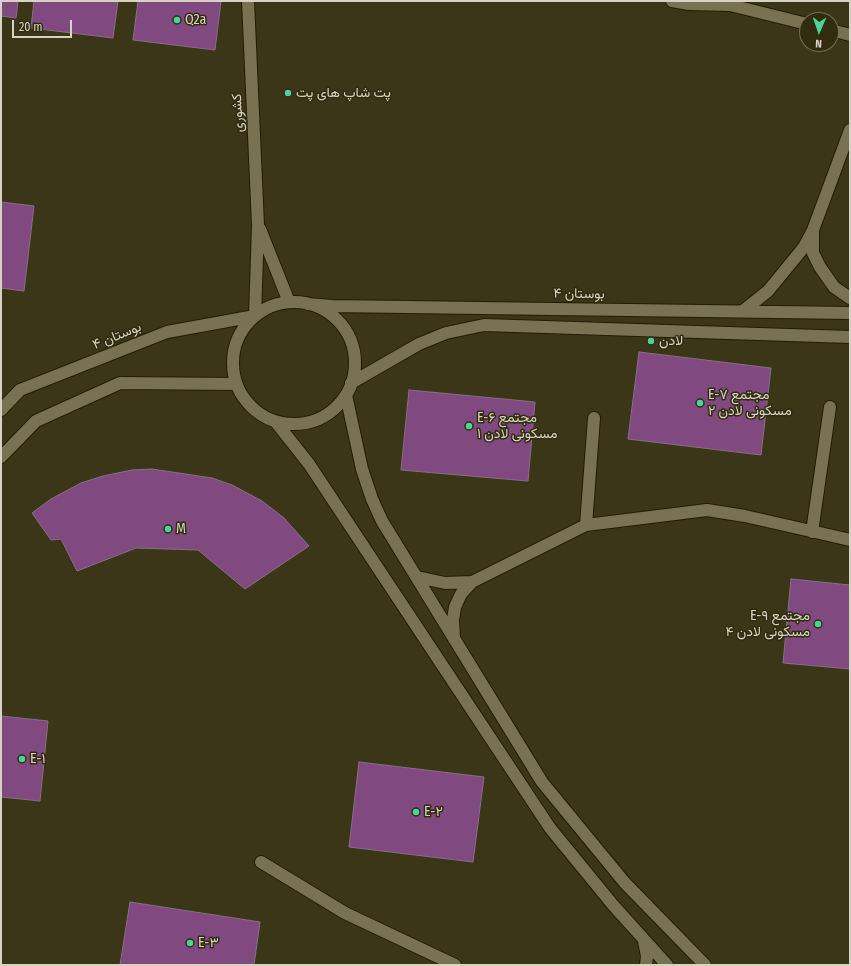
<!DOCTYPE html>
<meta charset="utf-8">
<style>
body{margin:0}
#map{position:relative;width:851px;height:966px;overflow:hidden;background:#3c3619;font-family:"Fira Sans Condensed",sans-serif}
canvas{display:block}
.frame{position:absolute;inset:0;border:2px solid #d6d3c2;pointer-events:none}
.north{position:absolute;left:799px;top:12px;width:40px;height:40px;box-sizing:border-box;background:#322c0f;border:1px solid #746f57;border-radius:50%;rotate:182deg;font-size:11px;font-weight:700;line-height:16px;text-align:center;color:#d6d3c2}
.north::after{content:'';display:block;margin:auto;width:14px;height:18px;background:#4ad49c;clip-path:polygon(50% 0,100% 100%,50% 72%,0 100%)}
.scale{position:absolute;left:12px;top:20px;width:60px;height:18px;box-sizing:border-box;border:2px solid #d6d3c2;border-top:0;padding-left:5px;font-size:12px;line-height:14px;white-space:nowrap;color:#d6d3c2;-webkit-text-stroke:3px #322c0f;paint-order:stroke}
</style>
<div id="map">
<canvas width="851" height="966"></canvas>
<div class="frame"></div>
<div class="north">N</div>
<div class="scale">20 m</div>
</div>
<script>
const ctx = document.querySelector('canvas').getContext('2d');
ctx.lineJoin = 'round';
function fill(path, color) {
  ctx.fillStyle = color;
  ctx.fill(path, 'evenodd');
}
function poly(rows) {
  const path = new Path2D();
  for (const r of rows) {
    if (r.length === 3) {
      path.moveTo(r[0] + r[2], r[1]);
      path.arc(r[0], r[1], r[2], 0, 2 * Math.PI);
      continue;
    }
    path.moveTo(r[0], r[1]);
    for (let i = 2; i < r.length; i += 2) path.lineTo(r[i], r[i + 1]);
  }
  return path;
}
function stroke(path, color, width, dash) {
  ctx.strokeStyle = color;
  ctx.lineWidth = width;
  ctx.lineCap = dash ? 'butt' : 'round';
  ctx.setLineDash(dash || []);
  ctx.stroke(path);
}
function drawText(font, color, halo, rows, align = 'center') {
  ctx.font = font + ' "Fira Sans Condensed",Vazirmatn,sans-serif';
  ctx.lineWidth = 3;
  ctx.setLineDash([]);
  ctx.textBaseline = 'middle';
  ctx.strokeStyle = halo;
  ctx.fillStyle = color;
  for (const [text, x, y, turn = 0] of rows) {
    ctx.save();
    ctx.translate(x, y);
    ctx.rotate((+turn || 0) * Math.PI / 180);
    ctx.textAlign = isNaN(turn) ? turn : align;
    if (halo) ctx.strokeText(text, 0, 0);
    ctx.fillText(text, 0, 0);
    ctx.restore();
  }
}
const building = poly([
 [1,1,18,1,16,18,1,16,1,1],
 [34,1,118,1,113,38,31,28,34,1],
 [138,1,221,1,215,50,133,40,138,1],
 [1,202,34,206,24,291,1,288,1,202],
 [639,352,771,368,761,455,628,439,639,352],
 [409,390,535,402,528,481,401,470,409,390],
 [152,469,212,478,232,485,262,501,284,518,309,546,245,589,198,550,136,548,77,571,61,539,51,540,32,513,51,499,81,483,103,476,132,470,152,469],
 [791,579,850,585,850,669,783,663,791,579],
 [1,716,48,721,40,801,1,797,1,716],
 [359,762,484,777,473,862,349,847,359,762],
 [130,902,260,922,254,965,120,965,130,902]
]);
fill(building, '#804980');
stroke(building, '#877087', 1);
const minor = poly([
 [248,1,258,225,255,316],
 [672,1,689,4,730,5,807,24],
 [831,30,850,35],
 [260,229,289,302],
 [813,233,813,253,820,267,834,287,850,298],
 [294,363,61],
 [308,304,332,306,850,313],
 [743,311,768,291,804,247,813,230,850,130],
 [351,383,419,344,446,333,484,325,850,337],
 [346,395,362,469,372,499,382,521,542,782,625,883,705,965],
 [1,410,20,390,167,332,255,316],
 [275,421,309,464,550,828,613,905,667,965],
 [1,457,36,421,120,383,236,384],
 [586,525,594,418],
 [812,532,830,407],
 [417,577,445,583,472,582,586,525,707,510,745,516,850,540],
 [454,639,453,620,455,607,461,594,472,582],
 [261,862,345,913,455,965],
 [644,941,647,956,646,965]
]);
stroke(minor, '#231d01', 14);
stroke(minor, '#787152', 12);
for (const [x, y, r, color] of [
 [177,20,4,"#4ad49c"],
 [288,93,4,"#4ad49c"],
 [651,341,4,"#4ad49c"],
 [700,403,4,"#4ad49c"],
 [469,426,4,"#4ad49c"],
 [168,529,4,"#4ad49c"],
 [818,624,4,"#4ad49c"],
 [22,759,4,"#4ad49c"],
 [416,812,4,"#4ad49c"],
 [190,943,4,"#4ad49c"]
]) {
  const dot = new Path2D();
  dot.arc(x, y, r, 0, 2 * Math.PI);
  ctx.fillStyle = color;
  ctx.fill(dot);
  stroke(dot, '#322c0f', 1.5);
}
drawText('14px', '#d6d3c2', '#322c0f', [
 ["Q2a",185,20],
 ["پت شاپ های پت",296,93],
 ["لادن",659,341],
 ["E-۷ مجتمع",708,395],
 ["مسکونی لادن ۲",708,411],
 ["E-۶ مجتمع",477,418],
 ["مسکونی لادن ۱",477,434],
 ["M",176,529],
 ["E-۹ مجتمع",810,616,"right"],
 ["مسکونی لادن ۴",810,632,"right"],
 ["E-۱",30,759],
 ["E-۲",424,812],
 ["E-۳",198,943]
], 'left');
drawText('14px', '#d6d3c2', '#322c0f', [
 ["کشوری",238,113,-93],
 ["بوستان ۴",579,294,1],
 ["بوستان ۴",117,336,-22]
]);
</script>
